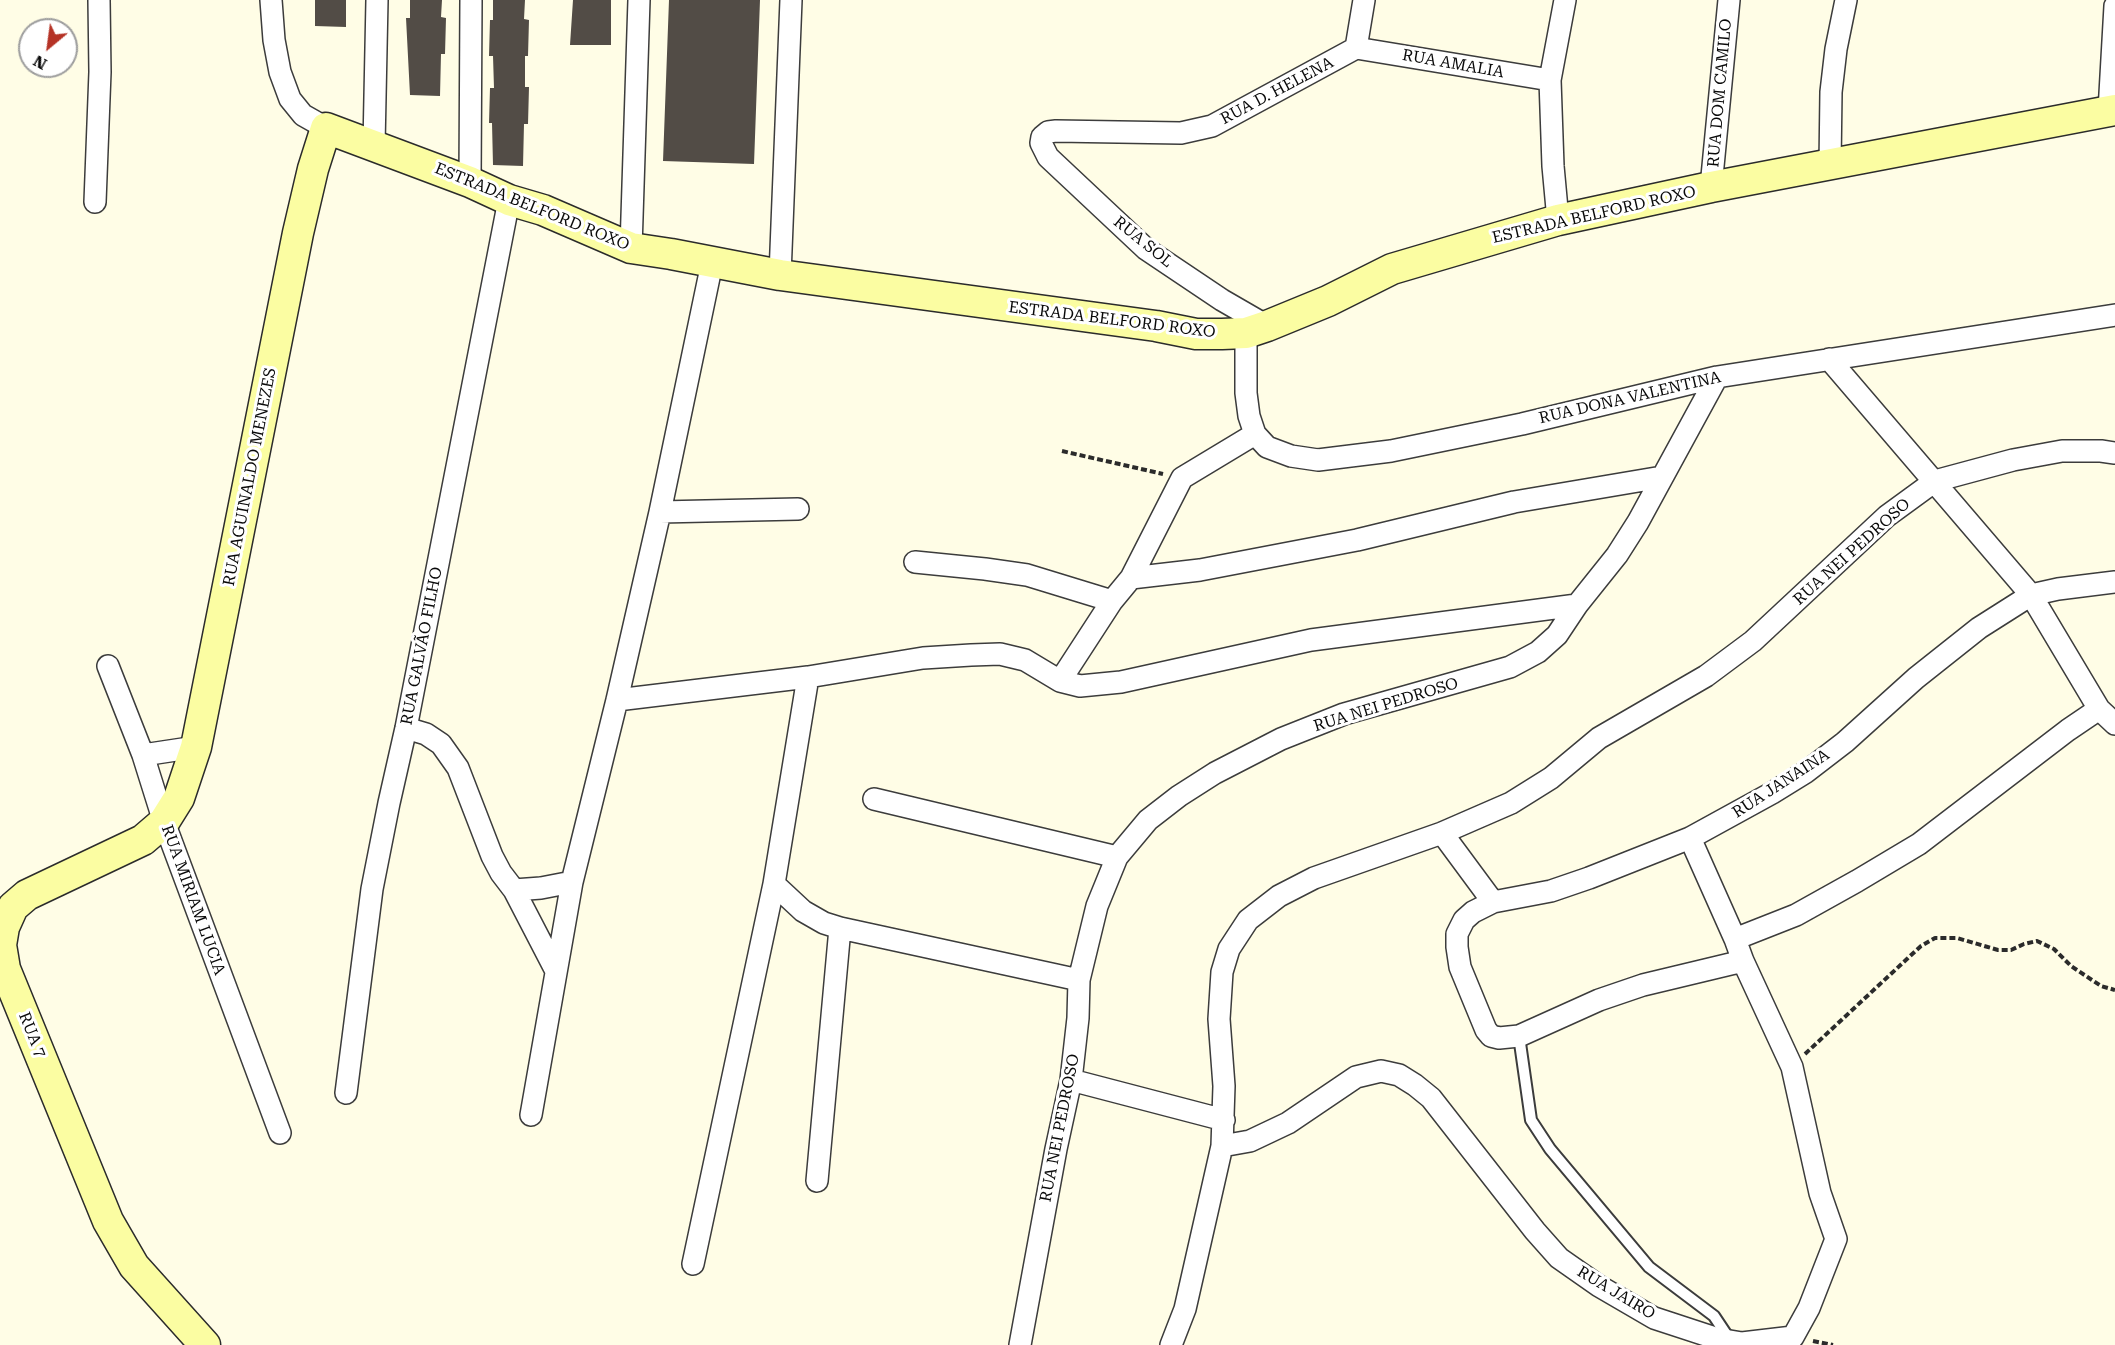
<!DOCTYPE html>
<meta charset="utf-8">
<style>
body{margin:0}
#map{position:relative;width:2115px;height:1345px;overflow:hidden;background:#fffde6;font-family:"Roboto Serif",serif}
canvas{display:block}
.north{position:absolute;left:18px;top:18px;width:60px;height:60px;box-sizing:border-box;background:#fff;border:2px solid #9d9d9d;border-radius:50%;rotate:209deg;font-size:16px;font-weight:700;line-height:24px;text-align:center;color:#090909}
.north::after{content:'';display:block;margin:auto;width:21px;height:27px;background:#b53326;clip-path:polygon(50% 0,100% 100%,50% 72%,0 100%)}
</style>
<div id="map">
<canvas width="2115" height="1345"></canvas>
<div class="north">N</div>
</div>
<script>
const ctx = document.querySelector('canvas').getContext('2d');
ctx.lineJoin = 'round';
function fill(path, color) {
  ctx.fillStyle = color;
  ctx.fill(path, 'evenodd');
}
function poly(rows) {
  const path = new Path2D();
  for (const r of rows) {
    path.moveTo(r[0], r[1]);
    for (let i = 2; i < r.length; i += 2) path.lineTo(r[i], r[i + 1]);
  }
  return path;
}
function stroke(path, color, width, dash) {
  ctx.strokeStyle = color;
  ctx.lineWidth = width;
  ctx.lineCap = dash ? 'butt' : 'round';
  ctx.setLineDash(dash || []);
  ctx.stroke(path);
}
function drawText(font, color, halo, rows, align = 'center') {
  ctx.font = font + ' "Roboto Serif",serif';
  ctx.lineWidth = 6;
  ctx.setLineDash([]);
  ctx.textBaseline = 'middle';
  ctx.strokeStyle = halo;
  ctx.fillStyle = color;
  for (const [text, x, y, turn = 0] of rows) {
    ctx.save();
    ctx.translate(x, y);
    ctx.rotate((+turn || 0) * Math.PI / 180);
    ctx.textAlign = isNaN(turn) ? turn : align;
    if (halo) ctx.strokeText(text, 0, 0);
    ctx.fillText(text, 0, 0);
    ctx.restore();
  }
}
fill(poly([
 [315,0,346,0,346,27,315,26],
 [410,0,442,0,441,17,446,18,445,54,441,54,440,96,410,95,406,18,410,18],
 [493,0,525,0,524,19,529,20,528,56,525,56,525,87,529,87,528,124,524,124,523,166,493,165,492,123,489,123,490,88,494,88,493,56,489,56,490,20,493,20],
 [573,0,611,0,611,45,570,45],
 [669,0,760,0,754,164,663,161]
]), '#524c46');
const lane = poly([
 [1519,1036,1531,1120,1550,1149,1649,1267,1714,1316,1730,1340]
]);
const street = poly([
 [271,0,274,40,280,72,290,99,303,115,326,128],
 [1356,48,1550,80],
 [2109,111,2115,6],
 [374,145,377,0],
 [1830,165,1831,92,1836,49,1846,0],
 [470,182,471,0],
 [1711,187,1729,0],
 [95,202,100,72,99,0],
 [1558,220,1553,166,1550,80,1565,0],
 [631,248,639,0],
 [780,275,791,0],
 [1267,326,1222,300,1146,249,1048,157,1041,143,1042,137,1048,132,1056,131,1181,133,1212,126,1356,48,1364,0],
 [1246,333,1246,393,1249,416,1255,434,1267,447,1291,456,1318,460,1391,451,1522,424,1717,377,2115,315],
 [1829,359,2031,595,2099,709,2115,724],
 [660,512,798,509],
 [915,562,985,569,1027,575,1112,601,1131,578,1200,570,1357,540,1514,502,1662,477],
 [1131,578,1182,478,1255,434],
 [108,666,143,755,164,822,280,1133],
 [808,677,774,884,803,911,824,923,840,928,1079,980],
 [1060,681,1112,601],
 [617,700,808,677,923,658,971,655,1000,654,1025,660,1060,681,1080,686,1121,682,1311,640,1577,605],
 [406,728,426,734,441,744,458,768,492,856,501,873,514,890,541,888,572,882],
 [143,755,196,747],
 [874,799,1117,857],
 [1442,833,1493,902],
 [514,890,556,971],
 [1735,939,1796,915,1857,881,1919,844,2068,730,2099,709],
 [1743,961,1643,985,1599,1000,1519,1036,1499,1038,1491,1036,1486,1030,1460,967,1457,947,1457,934,1464,920,1473,912,1493,902,1551,891,1589,878,1690,838,1772,793,1806,772,1845,742,1916,678,1979,628,2031,595,2058,589,2115,582],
 [1071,1080,1224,1120],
 [346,1093,372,889,389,803,406,728,509,200],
 [531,1115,572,882,617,700,660,512,712,263],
 [1222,1146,1250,1141,1288,1123,1356,1077,1381,1071,1399,1075,1415,1085,1431,1098,1535,1231,1559,1258,1599,1286,1654,1318,1718,1339,1742,1343,1793,1337,1809,1308,1836,1239,1820,1193,1792,1067,1743,961,1735,939,1690,838],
 [817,1181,840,928],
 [693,1264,774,884],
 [1020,1345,1056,1149,1071,1080,1078,1018,1079,980,1097,906,1117,857,1148,820,1179,796,1215,773,1281,739,1344,714,1510,667,1538,652,1557,635,1577,605,1617,555,1638,522,1717,377],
 [1171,1345,1185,1309,1222,1146,1224,1086,1219,1019,1222,972,1229,949,1248,920,1279,896,1314,878,1442,833,1511,803,1551,778,1599,738,1706,676,1753,641,1887,516,1935,481,2013,460,2062,451,2101,451,2115,453]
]);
const secondary = poly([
 [205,1345,134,1266,108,1221,5,969,1,945,4,927,13,907,27,895,143,840,164,822,179,798,196,747,298,233,313,169,326,128,470,182,509,200,543,210,631,248,671,254,780,275,1156,326,1196,334,1222,334,1246,333,1267,326,1328,301,1392,269,1558,220,1711,187,2115,110]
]);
stroke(lane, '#3c3c3c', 14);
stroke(street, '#3c3c3c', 24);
stroke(secondary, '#2b2b2b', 33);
stroke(poly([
 [1062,451,1163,474],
 [1805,1054,1908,958,1921,946,1935,938,1957,938,1998,950,2011,950,2024,944,2037,941,2054,949,2071,966,2101,986,2115,990],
 [1813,1341,1833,1345]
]), '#2b2b2b', 4, [6, 3]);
stroke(lane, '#fff', 10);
stroke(street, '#fff', 21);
stroke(secondary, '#fbfda2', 30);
drawText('16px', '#090909', '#fff', [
 ["RUA AMALIA",1453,64,10],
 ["RUA D. HELENA",1277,91,-28],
 ["RUA DOM CAMILO",1720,93,-85],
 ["ESTRADA BELFORD ROXO",532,207,22],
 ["ESTRADA BELFORD ROXO",1594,215,-13],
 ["RUA SOL",1143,242,39],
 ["ESTRADA BELFORD ROXO",1112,320,7],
 ["RUA DONA VALENTINA",1630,398,-13],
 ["RUA AGUINALDO MENEZES",250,477,-79],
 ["RUA NEI PEDROSO",1852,552,-42],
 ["RUA GALVÃO FILHO",422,646,-79],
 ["RUA NEI PEDROSO",1386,705,-17],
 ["RUA JANAINA",1781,784,-33],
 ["RUA MIRIAM LUCIA",193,900,70],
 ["RUA 7",32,1035,68],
 ["RUA NEI PEDROSO",1060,1128,-79],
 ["RUA JAIRO",1616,1293,31]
]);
</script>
